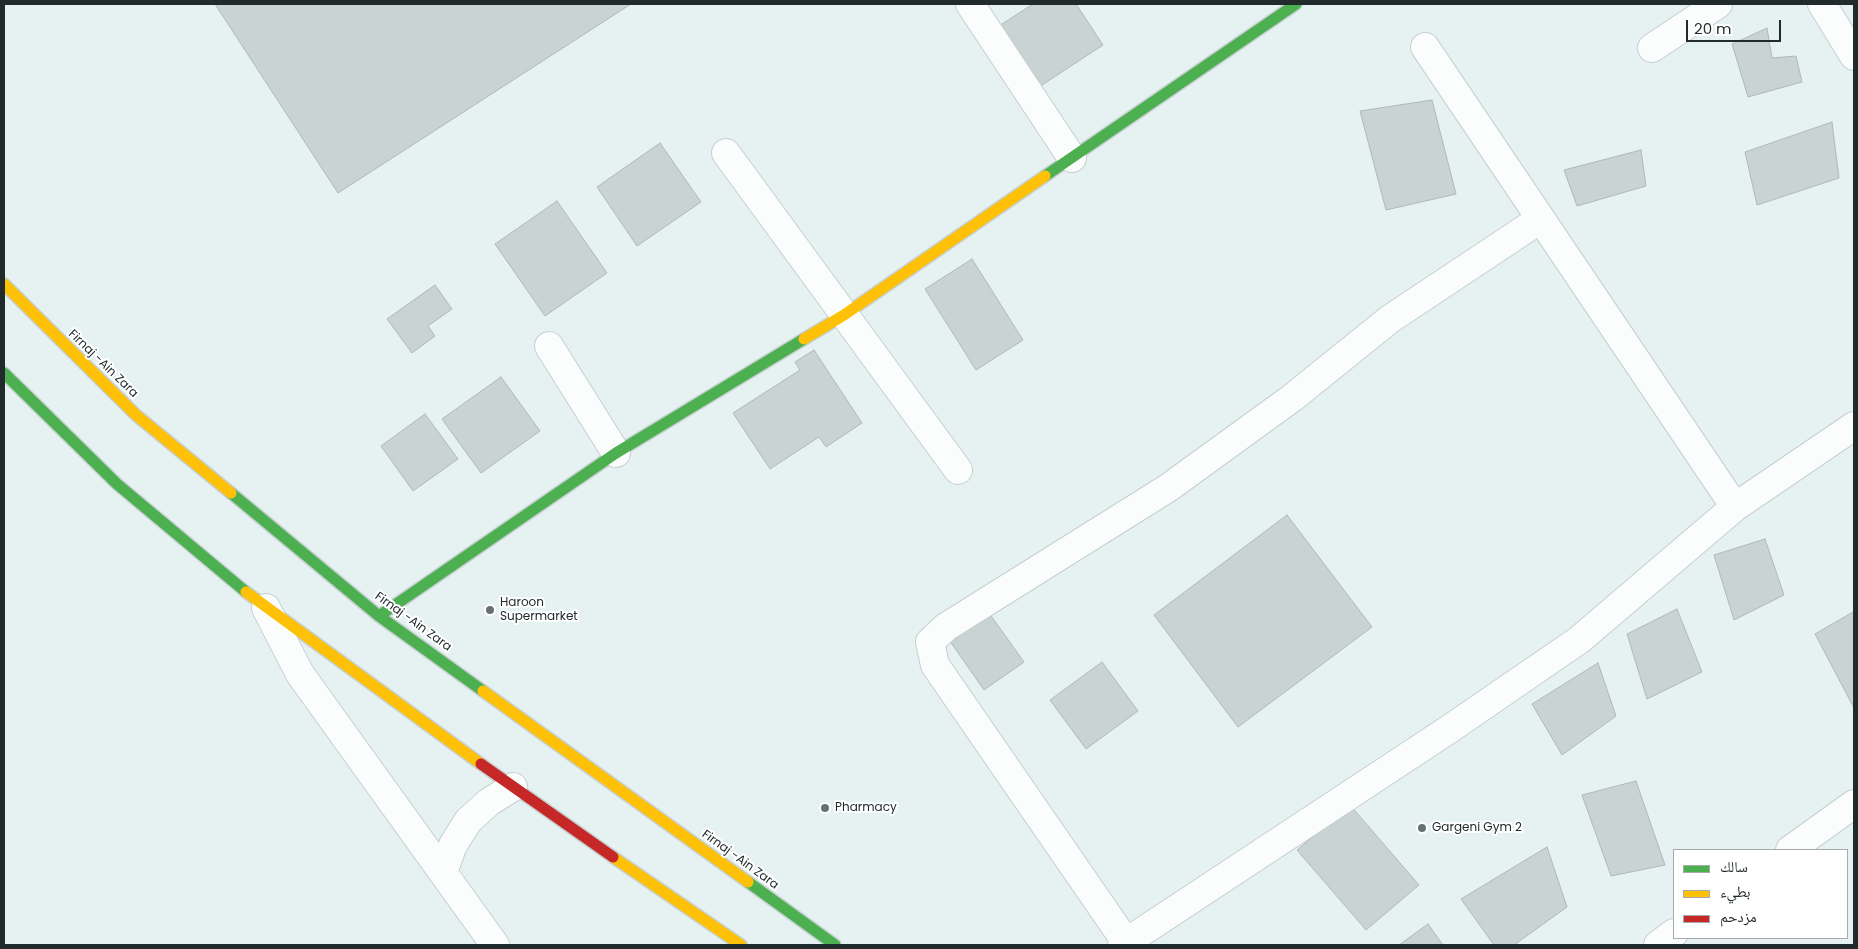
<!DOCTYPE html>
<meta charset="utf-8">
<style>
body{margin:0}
#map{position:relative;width:1858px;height:949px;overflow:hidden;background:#e6f2f2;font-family:Poppins,"Noto Naskh Arabic",sans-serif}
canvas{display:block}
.frame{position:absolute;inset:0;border:5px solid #222b2b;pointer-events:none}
.legend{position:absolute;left:1673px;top:849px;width:175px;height:90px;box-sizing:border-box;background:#fff;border:1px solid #a7aaaa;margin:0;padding:6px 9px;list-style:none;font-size:15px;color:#222b2b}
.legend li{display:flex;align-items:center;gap:10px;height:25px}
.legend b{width:25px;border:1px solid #a7aaaa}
.scale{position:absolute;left:1686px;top:20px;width:95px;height:22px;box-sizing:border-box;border:2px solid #222b2b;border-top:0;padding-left:6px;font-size:15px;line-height:18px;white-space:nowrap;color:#222b2b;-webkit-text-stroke:4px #fff;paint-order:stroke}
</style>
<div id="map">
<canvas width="1858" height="949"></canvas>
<div class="frame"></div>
<ul class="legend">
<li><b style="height:6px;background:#4caf50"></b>سالك</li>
<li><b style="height:6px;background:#ffc107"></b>بطيء</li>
<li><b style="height:6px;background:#c62828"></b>مزدحم</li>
</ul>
<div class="scale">20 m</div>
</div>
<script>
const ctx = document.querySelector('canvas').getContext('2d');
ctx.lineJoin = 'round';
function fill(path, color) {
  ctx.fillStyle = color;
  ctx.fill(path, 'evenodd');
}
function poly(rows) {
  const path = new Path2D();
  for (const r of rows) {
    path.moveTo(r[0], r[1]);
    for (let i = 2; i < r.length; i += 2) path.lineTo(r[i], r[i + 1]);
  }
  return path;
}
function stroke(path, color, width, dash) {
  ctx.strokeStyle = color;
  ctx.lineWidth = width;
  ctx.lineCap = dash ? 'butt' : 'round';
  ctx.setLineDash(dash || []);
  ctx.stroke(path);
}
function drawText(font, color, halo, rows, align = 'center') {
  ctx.font = font + ' Poppins,sans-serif';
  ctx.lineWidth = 4;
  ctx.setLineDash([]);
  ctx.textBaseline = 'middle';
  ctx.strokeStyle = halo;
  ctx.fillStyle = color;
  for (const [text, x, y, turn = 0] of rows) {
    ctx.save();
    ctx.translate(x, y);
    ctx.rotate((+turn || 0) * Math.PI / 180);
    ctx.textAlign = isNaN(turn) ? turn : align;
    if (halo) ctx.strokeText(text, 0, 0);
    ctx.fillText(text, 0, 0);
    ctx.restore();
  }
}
const building = poly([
 [215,4,631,4,338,193,215,4],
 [1033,4,1076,4,1103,45,1039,87,999,26,1033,4],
 [1767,28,1772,58,1796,56,1802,82,1748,97,1732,44,1767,28],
 [1432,100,1456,194,1386,210,1360,111,1432,100],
 [1832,122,1839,178,1757,205,1745,152,1832,122],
 [660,143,701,202,637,246,597,187,660,143],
 [1641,150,1646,186,1577,206,1564,170,1641,150],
 [557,201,607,273,545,316,495,244,557,201],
 [972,259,1023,340,976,370,925,289,972,259],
 [435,285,452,309,428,326,435,336,412,353,387,319,435,285],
 [814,350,862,423,826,447,819,437,770,469,733,413,800,370,795,362,814,350],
 [501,377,540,431,481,473,442,419,501,377],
 [425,414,458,459,413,491,381,446,425,414],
 [1287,515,1372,627,1238,727,1154,615,1287,515],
 [1765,539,1784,595,1734,620,1714,555,1765,539],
 [984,606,1024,662,984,690,945,634,984,606],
 [1677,609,1702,672,1647,699,1627,634,1677,609],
 [1853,612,1854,614,1854,708,1815,634,1853,612],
 [1102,662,1138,711,1086,749,1050,700,1102,662],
 [1598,663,1616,716,1562,755,1532,704,1598,663],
 [1636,781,1665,865,1611,876,1582,795,1636,781],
 [1350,805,1419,885,1366,930,1297,850,1350,805],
 [1547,847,1567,907,1514,945,1494,945,1461,899,1547,847],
 [1428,924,1443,945,1399,945,1428,924]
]);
fill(building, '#c9d3d3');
stroke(building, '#aeb8b8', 1);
const street = poly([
 [970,4,1072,158],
 [1822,4,1854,56],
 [1425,47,1735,507],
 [1652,48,1718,4],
 [726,153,958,470],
 [549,346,616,453],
 [266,608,300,674,495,945],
 [1790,850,1854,804],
 [443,872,453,845,468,821,489,802,513,787],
 [1126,942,935,665,930,642,946,627,1168,488,1292,398,1390,319,1539,220],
 [1122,945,1451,728,1579,640,1735,507,1854,426],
 [1658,945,1674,933]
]);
const fast = poly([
 [1045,176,1296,4],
 [4,373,117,484,246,592],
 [231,493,379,616,483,691],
 [379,616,616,453,804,339],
 [748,882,835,945]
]);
const slow = poly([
 [4,284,136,415,231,493],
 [804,339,844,315,1045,176],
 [246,592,481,764],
 [483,691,748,882],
 [613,857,741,945]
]);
const jam = poly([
 [481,764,613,857]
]);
stroke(street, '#c6cfd0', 30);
stroke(fast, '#c6cfd0', 14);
stroke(slow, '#c6cfd0', 14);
stroke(jam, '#c6cfd0', 14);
stroke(street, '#fbfdfd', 28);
stroke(fast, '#4caf50', 11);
stroke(slow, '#ffc107', 11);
stroke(jam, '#c62828', 11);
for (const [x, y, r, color] of [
 [490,610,5,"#677171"],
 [825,808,5,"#677171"],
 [1422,828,5,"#677171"]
]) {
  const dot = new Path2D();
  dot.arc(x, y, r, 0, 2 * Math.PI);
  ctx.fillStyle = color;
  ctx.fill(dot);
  stroke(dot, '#fff', 2);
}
drawText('12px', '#222b2b', '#fff', [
 ["Firnaj -Ain Zara",103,364,44],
 ["Firnaj -Ain Zara",413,622,36],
 ["Firnaj -Ain Zara",740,860,36]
]);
drawText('12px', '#222b2b', '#fff', [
 ["Haroon",500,603],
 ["Supermarket",500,617],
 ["Pharmacy",835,808],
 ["Gargeni Gym 2",1432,828]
], 'left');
</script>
